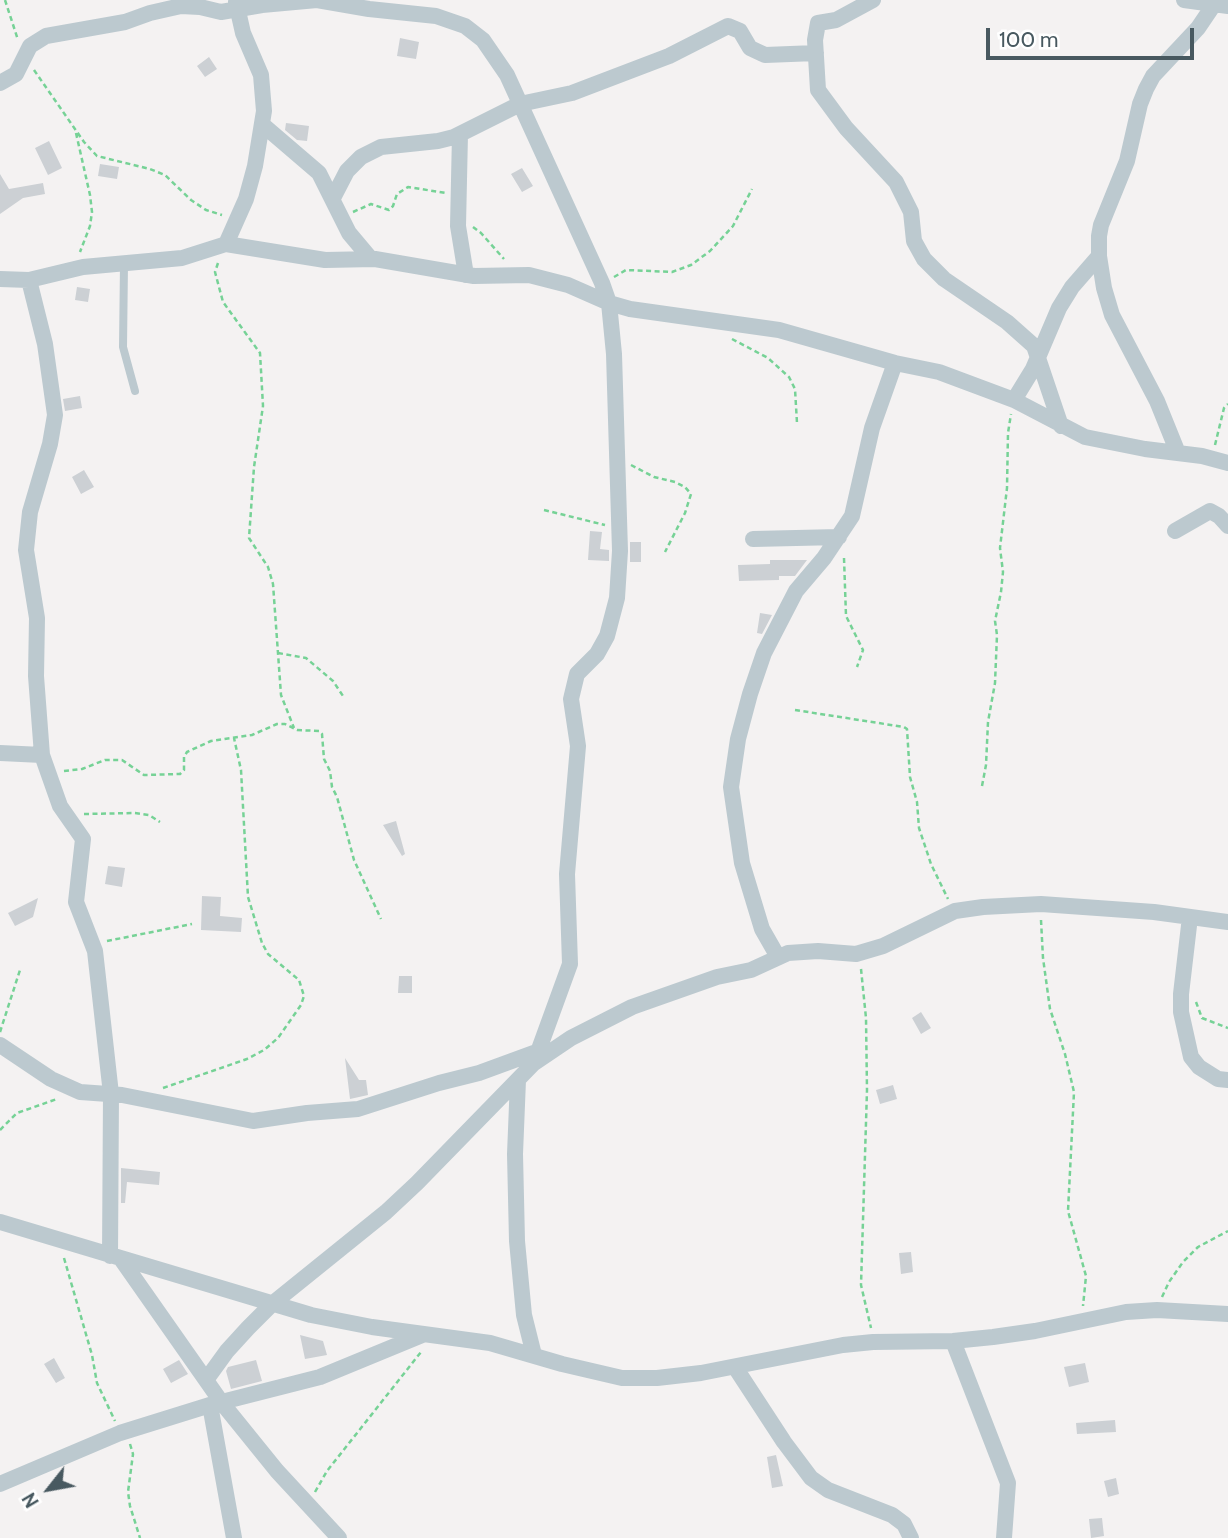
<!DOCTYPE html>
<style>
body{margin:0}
#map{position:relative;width:1228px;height:1538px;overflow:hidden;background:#f4f2f2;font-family:Cabin,sans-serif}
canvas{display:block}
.north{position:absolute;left:14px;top:1454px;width:70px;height:70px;-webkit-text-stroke:5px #fff;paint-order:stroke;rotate:239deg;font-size:19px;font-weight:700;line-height:28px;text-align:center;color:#485960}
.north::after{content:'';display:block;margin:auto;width:24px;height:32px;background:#485960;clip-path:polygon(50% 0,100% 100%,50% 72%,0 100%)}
.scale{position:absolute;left:986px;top:28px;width:208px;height:32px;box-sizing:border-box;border:4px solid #485960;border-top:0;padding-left:9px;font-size:21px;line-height:24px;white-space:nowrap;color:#485960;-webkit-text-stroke:5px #fff;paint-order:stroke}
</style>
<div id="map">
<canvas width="1228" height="1538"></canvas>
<div class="north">N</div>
<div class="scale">100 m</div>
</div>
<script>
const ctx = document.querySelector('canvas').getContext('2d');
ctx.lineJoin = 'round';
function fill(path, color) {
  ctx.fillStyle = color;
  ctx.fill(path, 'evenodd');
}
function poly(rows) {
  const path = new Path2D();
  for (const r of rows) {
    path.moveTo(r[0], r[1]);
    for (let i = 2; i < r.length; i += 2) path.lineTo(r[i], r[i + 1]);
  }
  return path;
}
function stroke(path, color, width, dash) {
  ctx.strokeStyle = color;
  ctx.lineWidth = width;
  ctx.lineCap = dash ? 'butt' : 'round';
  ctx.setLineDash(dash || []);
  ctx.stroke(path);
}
fill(poly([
 [400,38,419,42,416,59,397,56],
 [209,57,217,69,205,77,197,66],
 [286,123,309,126,307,141,297,140,285,130],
 [49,141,62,168,48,175,35,148],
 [100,164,119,167,117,179,98,176],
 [522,168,533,186,522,192,511,174],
 [0,174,9,189,43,183,45,194,23,198,0,214],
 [77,287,90,289,88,302,75,300],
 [80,396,82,408,65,411,63,399],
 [84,470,94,487,81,494,72,477],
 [590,531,602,532,600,549,609,550,609,561,588,560],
 [630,542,641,542,641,562,630,562],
 [770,560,807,560,795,576,779,576,779,580,739,581,738,565,770,564],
 [760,613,772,615,762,634,757,633],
 [396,821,405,854,402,856,383,825],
 [108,866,125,868,122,887,105,884],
 [202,896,221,897,220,916,242,918,241,932,201,930],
 [38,898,33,917,15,926,8,913],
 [399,976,412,976,412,993,398,993],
 [921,1012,931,1028,921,1034,912,1018],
 [345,1058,359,1080,366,1080,368,1095,350,1099],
 [893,1085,897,1099,880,1104,876,1090],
 [121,1168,160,1172,159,1185,127,1182,125,1203,121,1203],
 [911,1252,913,1272,901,1274,899,1253],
 [300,1335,323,1341,327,1355,305,1359],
 [54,1358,65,1378,56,1383,44,1364],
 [179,1360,188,1374,171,1383,163,1369],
 [256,1360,262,1381,231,1389,226,1371,228,1367],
 [1085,1363,1089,1382,1069,1387,1064,1367],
 [1115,1420,1116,1432,1077,1434,1076,1423],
 [776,1455,783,1486,772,1488,767,1457],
 [1116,1478,1119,1494,1108,1497,1104,1481],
 [1102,1518,1104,1536,1091,1538,1089,1519]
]), '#ccd0d4');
stroke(poly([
 [5,0,18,40],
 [34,70,84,142,97,156,150,169,165,175,191,200,206,210,222,215],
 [76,133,90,195,92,212,90,226,80,252],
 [353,212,371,204,389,210,393,206,397,194,408,187,446,193],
 [473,227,481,233,504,259],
 [218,263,215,272,223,302,260,353,263,406,254,467,249,538,268,567,273,584,281,695,294,728],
 [614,277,626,270,672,272,691,265,710,251,733,226,752,189],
 [732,339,768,358,789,377,795,389,797,423],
 [1215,445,1224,408,1228,404],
 [631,465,654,477,675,482,685,487,691,494,685,513,665,552],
 [544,510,605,525],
 [844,558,846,616,863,650,857,667],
 [278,653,306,658,333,681,343,696],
 [795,710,904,727,907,729,910,777,917,802,919,828,931,864,948,899],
 [64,771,82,769,105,760,122,760,144,775,180,774,184,770,184,757,187,752,211,741,252,735,277,724,285,724,297,730,319,731,322,734,324,759,330,771,332,787,337,797,354,860,381,919],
 [982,786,986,765,988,722,995,683,997,635,995,621,1001,592,1003,572,1000,548,1007,488,1008,433,1011,414],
 [84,814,135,813,149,815,160,822],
 [1041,920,1043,958,1050,1009,1065,1054,1074,1092,1068,1211,1086,1276,1083,1306],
 [107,941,192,924],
 [861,969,866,1018,867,1090,861,1285,871,1328],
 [1196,1002,1202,1018,1228,1028],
 [0,1032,20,970],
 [163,1088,247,1059,264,1050,278,1038,301,1005,304,996,299,980,268,954,262,943,248,897,241,770,234,738],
 [0,1130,17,1113,57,1099],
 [64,1258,92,1355,97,1383,115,1421],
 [1162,1297,1169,1282,1183,1262,1198,1247,1228,1231],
 [130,1444,133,1454,128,1492,130,1506,140,1538],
 [315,1492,327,1471,421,1352]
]), '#76d296', 2.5, [5, 3.5]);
stroke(poly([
 [124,264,123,347,135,391]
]), '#bcc9cf', 8);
stroke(poly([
 [873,0,836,20,818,23,815,40,818,90,846,128,896,182,911,212,914,241,924,259,944,279,1007,322,1034,346,1061,426],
 [1184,0,1228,6],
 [0,83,16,74,30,46,46,36,125,22,150,13,181,6,200,7,221,12,262,5,317,0,369,9,436,16,465,26,483,40,507,75,602,283,609,303,614,354,620,551,617,598,607,636,597,654,577,674,571,699,578,746,567,874,570,964,534,1063],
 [263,125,319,173,349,233,370,258],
 [460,134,458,226,466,275],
 [333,198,347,171,361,157,381,147,438,141,454,137,520,104,572,93,669,56,728,26,740,31,750,48,765,55,816,53],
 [226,244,246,199,255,166,264,111,261,75,243,33,236,2],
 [0,279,29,280,83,267,182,258,226,244,325,260,375,259,474,276,529,275,568,285,609,303,630,309,779,330,895,363,939,372,1014,400,1085,437,1145,449,1202,456,1228,463],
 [29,280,45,344,55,415,50,444,30,512,26,550,37,618,36,676,42,755,60,806,83,839,76,902,95,951,111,1094,110,1256],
 [1014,400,1033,369,1059,308,1072,287,1099,256],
 [1178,453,1157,401,1112,315,1104,288,1099,256,1099,236,1101,225,1127,161,1140,104,1146,89,1153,76,1198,28,1217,0],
 [1175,531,1210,511,1219,516,1228,526],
 [753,539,839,537],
 [0,753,42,755],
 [1190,917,1181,994,1181,1012,1191,1057,1199,1067,1218,1079,1228,1080],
 [778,957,762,929,742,863,731,787,738,739,750,694,764,653,796,591,824,558,852,516,872,428,895,363],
 [0,1045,51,1079,80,1092,122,1095,253,1121,307,1113,358,1109,439,1083,479,1073,539,1051],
 [518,1080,515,1154,517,1241,524,1315,534,1355],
 [0,1222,311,1315,372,1327,490,1343,562,1364,622,1378,657,1378,701,1373,843,1345,873,1342,953,1341,993,1337,1035,1331,1126,1312,1157,1310,1228,1314],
 [121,1259,222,1403,277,1471,339,1538],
 [953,1341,1008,1483,1004,1538],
 [735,1367,784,1442,811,1478,828,1490,892,1515,904,1524,911,1538],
 [206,1380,227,1351,248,1328,272,1304,386,1212,417,1183,534,1063,571,1038,632,1007,717,977,751,970,788,953,818,951,856,954,883,946,955,911,983,907,1041,904,1154,912,1228,922],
 [210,1405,234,1538],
 [0,1484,120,1433,210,1405,320,1377,422,1335]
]), '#bcc9cf', 16);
</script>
